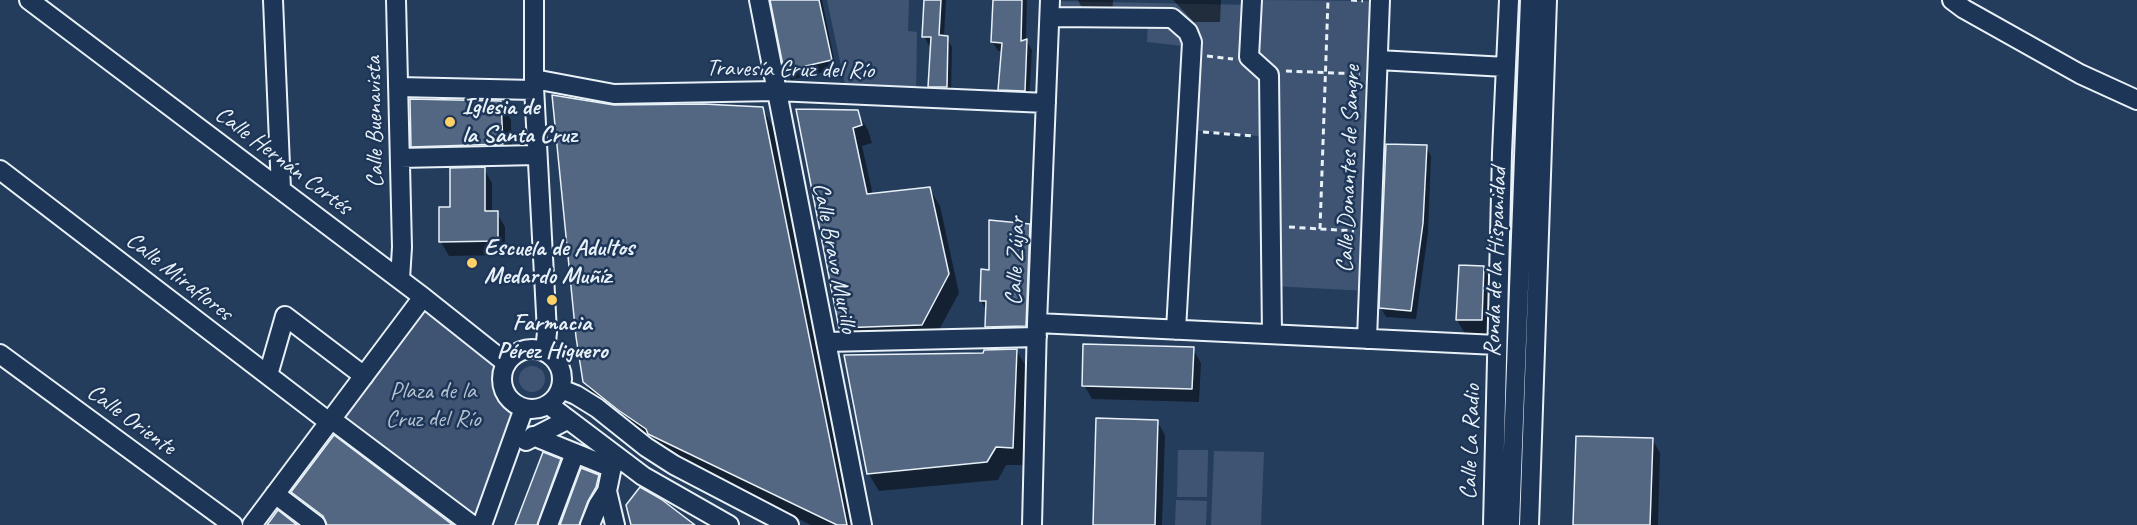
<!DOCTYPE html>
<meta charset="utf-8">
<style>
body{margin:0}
canvas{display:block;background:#253d5d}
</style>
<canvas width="2137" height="525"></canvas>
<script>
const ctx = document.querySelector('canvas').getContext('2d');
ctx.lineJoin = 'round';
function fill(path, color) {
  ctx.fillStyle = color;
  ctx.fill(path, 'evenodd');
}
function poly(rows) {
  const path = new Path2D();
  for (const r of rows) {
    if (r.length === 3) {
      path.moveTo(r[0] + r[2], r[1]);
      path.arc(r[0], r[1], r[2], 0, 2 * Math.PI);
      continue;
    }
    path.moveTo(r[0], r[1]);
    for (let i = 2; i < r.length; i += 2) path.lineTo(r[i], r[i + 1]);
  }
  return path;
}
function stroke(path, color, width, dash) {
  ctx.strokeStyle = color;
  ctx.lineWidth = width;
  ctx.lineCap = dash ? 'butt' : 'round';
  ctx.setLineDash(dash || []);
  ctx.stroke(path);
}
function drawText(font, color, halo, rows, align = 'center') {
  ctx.font = font + ' Caveat,sans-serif';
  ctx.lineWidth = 5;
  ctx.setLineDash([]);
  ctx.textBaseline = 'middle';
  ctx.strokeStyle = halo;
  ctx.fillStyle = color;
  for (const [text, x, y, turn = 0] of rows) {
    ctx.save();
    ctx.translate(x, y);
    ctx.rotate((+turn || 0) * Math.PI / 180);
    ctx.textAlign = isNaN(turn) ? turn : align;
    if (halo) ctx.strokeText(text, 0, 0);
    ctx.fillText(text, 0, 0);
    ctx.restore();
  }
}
fill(poly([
 [827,0,909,0,908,31,917,32,916,97,847,94],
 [1252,0,1380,1,1369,291,1272,286,1270,137,1187,130,1192,47,1147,42,1148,18,1050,17,1050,1,1251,5],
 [423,297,506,363,502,373,502,383,505,393,511,401,519,407,482,525,331,419],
 [532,379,13],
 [1178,450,1208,450,1207,497,1177,497],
 [1214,451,1264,452,1261,525,1211,525],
 [1176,500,1207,501,1206,525,1175,525]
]), '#3e5472');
fill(poly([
 [772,0,822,0,836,69,791,80,786,70],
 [925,0,946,0,944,37,947,38,952,47,951,96,935,96,930,86,932,46,929,46,924,36],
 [994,0,1027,0,1026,40,1032,50,1029,100,1005,99,999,89,1002,51,998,51,992,41],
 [1078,0,1113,0,1112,20,1088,20],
 [1173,0,1221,0,1220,22,1194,22],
 [500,102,511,120,512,162,423,164,412,146],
 [614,107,762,108,773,127,853,525,811,525,660,452,595,400,584,381],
 [798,110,857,112,868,130,872,143,862,146,873,195,929,188,940,206,959,293,932,343,851,346,840,328],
 [1426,146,1431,156,1428,233,1416,319,1386,317,1381,308],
 [484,169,492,183,492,213,497,213,505,227,505,255,449,256,441,242,451,209],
 [1029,225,1039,243,1035,344,997,345,986,327,987,311,981,301,990,271],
 [1483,267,1491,282,1489,334,1465,334,1457,320],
 [1193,349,1201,363,1199,402,1092,399,1084,385],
 [1016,350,1027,368,1023,465,1006,465,998,480,879,491,868,473,985,354],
 [1157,421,1165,435,1162,525,1094,525],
 [1652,439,1660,453,1658,525,1574,525],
 [560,461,569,478,552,525,517,525],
 [598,476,608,493,594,525,562,525],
 [293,492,451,525,327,525,300,505]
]), '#0007');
const building = poly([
 [770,0,819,0,832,60,784,71,770,0],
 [924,0,941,0,939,35,948,36,947,87,928,87,931,37,922,37,924,0],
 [993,0,1022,0,1021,41,1027,39,1025,91,998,90,1002,43,991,42,993,0],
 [552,95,614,105,703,104,763,107,847,525,837,525,648,434,646,429,618,410,583,382,576,337,552,95],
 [410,99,501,101,503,144,411,147,410,99],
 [796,109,858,110,862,125,853,128,867,194,930,187,949,274,922,325,839,328,796,109],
 [1386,144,1427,145,1423,223,1411,311,1379,308,1386,144],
 [485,167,485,211,498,211,498,241,439,242,439,207,450,207,450,168,485,167],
 [989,220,1030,224,1026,326,985,327,986,301,980,301,981,269,989,270,989,220],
 [1459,265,1484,266,1482,320,1456,320,1459,265],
 [1083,344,1194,347,1192,389,1082,386,1083,344],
 [1017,349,1013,448,996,447,987,462,867,474,844,355,983,353,984,350,1017,349],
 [1096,418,1158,420,1155,525,1093,525,1096,418],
 [334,435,453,525,327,525,323,516,291,492,334,435],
 [1576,436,1653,438,1650,525,1573,525,1576,436],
 [543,452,561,459,537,525,515,525,543,452],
 [581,468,599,475,596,487,588,501,579,525,560,525,581,468],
 [640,487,661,499,695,525,631,525,626,505,640,487],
 [278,510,297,525,267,525,278,510]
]);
fill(building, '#536782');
stroke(building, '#e8f1f8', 1.5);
const minor = poly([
 [29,0,423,297,506,363],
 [273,0,281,189],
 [396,0,402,247,400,279],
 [534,0,534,87,547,332,545,352],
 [759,0,862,525],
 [1252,0,1249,57,1269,75,1272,334],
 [1952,0,1964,9,2080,74,2137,100],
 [1050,17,1172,18,1188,32,1192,42,1176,330],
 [1378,60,1506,67],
 [534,79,614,94,776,91,1046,103],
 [398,87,534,90],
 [400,158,537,155],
 [0,170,329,422],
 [1037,323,1497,345],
 [1367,339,1380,0],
 [826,342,1037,337],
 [532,379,30],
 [0,354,233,525],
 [268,375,285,316,364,376],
 [561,389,576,395,597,408,646,447,674,465,789,525],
 [549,405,643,476,729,525],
 [331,419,472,525],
 [533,436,612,468],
 [526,441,567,420],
 [614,457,607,491,615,525],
 [275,494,316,525],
 [252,525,423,297],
 [482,525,524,408],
 [548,525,575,453],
 [590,525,598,505,607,491],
 [1032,525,1037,323,1050,0],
 [1493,525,1502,153,1509,0],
 [1510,525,1530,0],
 [1529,525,1547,0]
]);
stroke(minor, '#e8f1f8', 22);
stroke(poly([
 [1351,0,1363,1],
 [1207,56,1233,59],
 [1286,71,1360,74],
 [1203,132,1253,136],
 [1289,227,1354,231],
 [1320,229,1328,0]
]), '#e8f1f8', 3, [6, 4.5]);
stroke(minor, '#1d3557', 18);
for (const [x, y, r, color] of [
 [450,122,6,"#ffd166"],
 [472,263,6,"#ffd166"],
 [552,300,6,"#ffd166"]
]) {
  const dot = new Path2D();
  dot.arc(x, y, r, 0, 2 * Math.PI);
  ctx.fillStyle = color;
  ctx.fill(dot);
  stroke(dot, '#1d3557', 2);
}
drawText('24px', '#e8f1f8', '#1d3557', [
 ["Travesía Cruz del Río",790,70,1],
 ["Calle Buenavista",375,122,-91],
 ["Calle Hernán Cortés",283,161,37],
 ["Calle Donantes de Sangre",1349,169,-88],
 ["Calle Bravo Murillo",834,258,79],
 ["Calle Zújar",1016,261,-88],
 ["Ronda de la Hispanidad",1496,262,-88],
 ["Calle Miraflores",179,277,38],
 ["Calle Oriente",131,420,36],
 ["Calle La Radio",1471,442,-88]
]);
drawText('bold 24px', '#e8f1f8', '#1d3557', [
 ["Iglesia de",462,108],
 ["la Santa Cruz",462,136],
 ["Escuela de Adultos",484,249],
 ["Medardo Muñíz",484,277],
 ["Farmacia",552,324,"center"],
 ["Pérez Higuero",552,352,"center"]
], 'left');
drawText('24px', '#b5c2d0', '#1d3557', [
 ["Plaza de la",433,392],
 ["Cruz del Río",433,420]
]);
</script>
